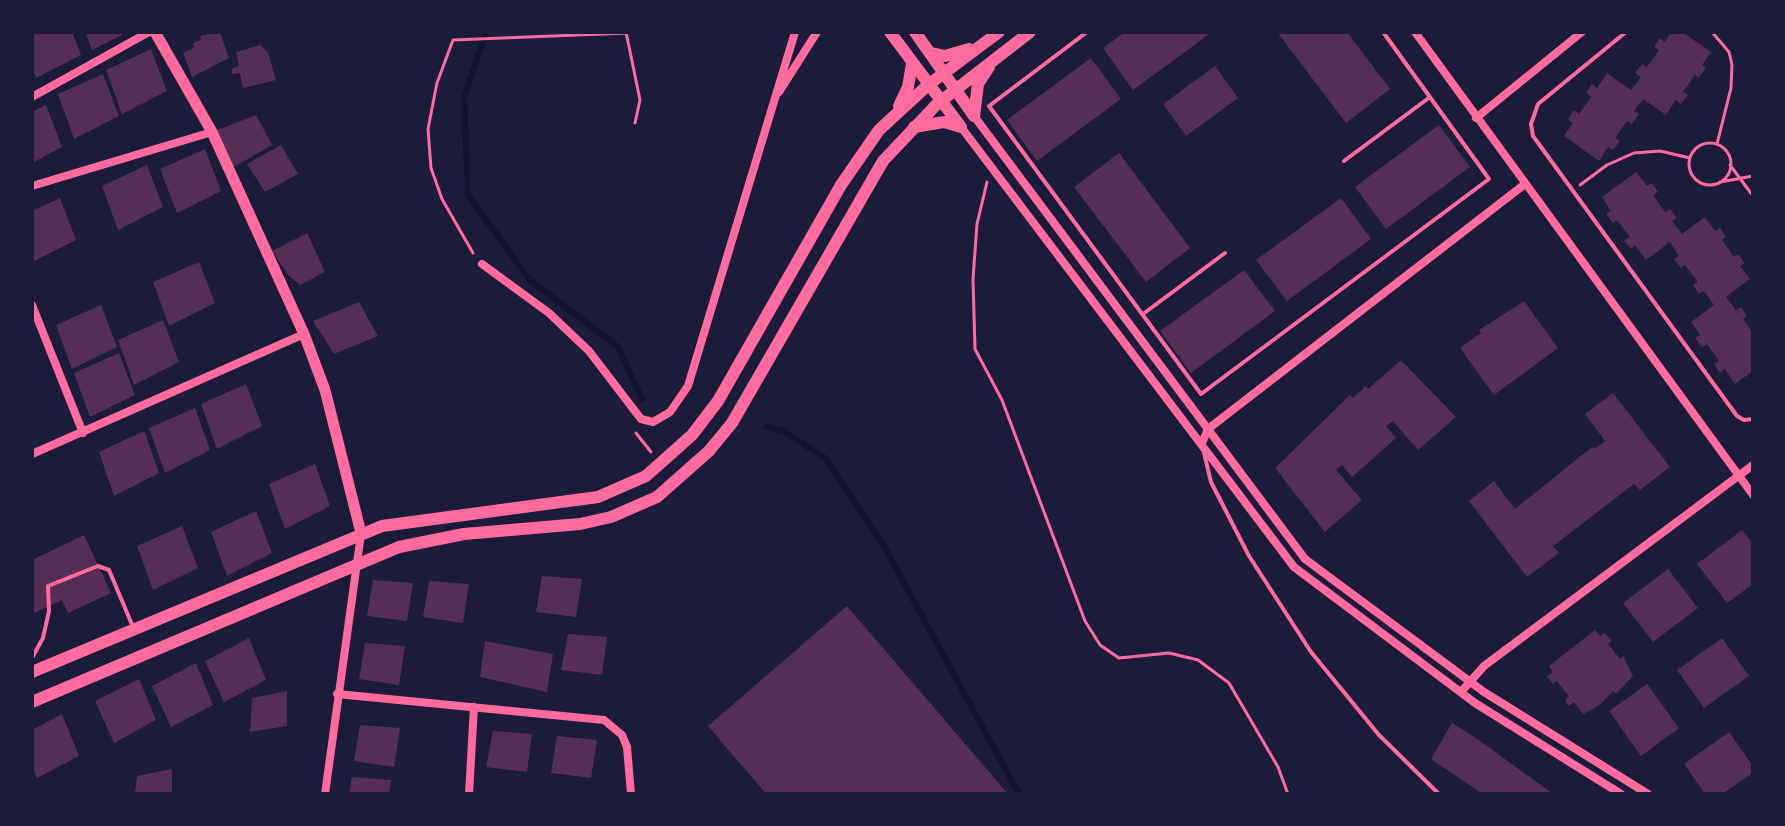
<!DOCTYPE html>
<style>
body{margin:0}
#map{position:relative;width:1785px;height:826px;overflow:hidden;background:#1b1b3a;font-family:"IBM Plex Sans",sans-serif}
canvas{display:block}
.frame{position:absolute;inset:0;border:34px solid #1b1b3a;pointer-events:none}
</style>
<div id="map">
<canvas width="1785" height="826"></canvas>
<div class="frame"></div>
</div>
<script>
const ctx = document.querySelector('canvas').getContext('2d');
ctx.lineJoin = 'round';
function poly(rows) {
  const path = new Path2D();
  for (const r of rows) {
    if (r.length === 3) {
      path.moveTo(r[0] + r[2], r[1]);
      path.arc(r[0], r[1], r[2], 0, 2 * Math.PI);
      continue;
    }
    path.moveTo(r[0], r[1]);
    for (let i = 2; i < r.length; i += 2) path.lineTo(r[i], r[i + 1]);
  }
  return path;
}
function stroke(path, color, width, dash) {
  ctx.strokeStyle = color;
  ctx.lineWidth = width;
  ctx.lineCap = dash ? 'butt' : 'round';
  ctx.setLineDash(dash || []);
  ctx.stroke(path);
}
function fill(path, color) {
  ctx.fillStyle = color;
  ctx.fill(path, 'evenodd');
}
stroke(poly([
 [486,32,464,97,468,195,529,279,618,347,642,399],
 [767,427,784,431,825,458,885,548,1019,794]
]), '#12122b', 6);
fill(poly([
 [32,32,72,32,81,55,36,78,32,67],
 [85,32,128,32,92,50],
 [220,32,229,58,192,77,183,53,194,48,193,43,201,40,200,36],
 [1125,32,1212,32,1133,90,1103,48],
 [1277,32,1347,32,1390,89,1346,123],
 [1671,32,1682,32,1711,52,1702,65,1706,68,1699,78,1695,75,1683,92,1688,95,1681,104,1676,100,1666,115,1643,99,1634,111,1639,114,1632,124,1627,121,1615,138,1620,141,1613,150,1608,147,1599,161,1564,136,1573,123,1568,119,1574,110,1579,114,1591,97,1586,93,1592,84,1597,88,1607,73,1631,90,1641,77,1635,73,1642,64,1647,67,1659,50,1654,47,1660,38,1665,42],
 [260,45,268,52,276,80,243,88,240,73,232,74,232,69,239,66,236,52],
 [151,49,167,91,122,114,106,70],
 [1091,58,1121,99,1037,161,1007,120],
 [1215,66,1238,98,1186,136,1163,104],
 [103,74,119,116,74,139,58,94],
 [46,105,62,147,32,163,32,112],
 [256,115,272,145,234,167,212,132],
 [1439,125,1470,167,1386,229,1355,187],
 [281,145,298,174,265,192,247,164],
 [205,149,221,191,177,213,160,169],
 [1119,153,1190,248,1146,282,1074,187],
 [147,165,163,207,118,230,102,186],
 [1636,172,1647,186,1652,183,1658,192,1653,195,1665,212,1670,209,1677,218,1672,221,1682,234,1705,217,1715,231,1720,228,1726,237,1722,240,1734,257,1738,254,1745,263,1740,266,1750,279,1726,297,1736,310,1741,307,1747,316,1743,319,1753,333,1753,371,1735,384,1725,369,1720,373,1714,364,1719,361,1707,344,1702,347,1695,338,1700,335,1691,322,1714,305,1704,291,1699,294,1693,285,1698,282,1685,265,1681,268,1674,259,1679,256,1670,242,1646,260,1635,245,1631,249,1624,240,1630,237,1617,220,1613,223,1606,214,1611,211,1602,197],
 [60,198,76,240,32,262,32,211],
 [1341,198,1371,239,1287,301,1256,260],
 [307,233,325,272,300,285,288,275,272,251],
 [199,262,215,303,169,326,153,282],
 [1244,270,1275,311,1191,373,1160,331],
 [1524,301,1558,348,1494,395,1460,348,1481,333,1479,330],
 [359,302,378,336,334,354,313,321],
 [101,305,117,347,72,369,56,325],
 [163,320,179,362,134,385,118,340],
 [119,353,135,395,90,417,74,373],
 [1401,360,1456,417,1418,450,1393,421,1386,426,1396,438,1352,477,1342,465,1336,470,1362,500,1325,532,1275,468,1350,395,1353,398,1366,386,1368,389],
 [246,384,262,426,217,449,201,404],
 [1613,393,1670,467,1640,490,1634,484,1553,546,1559,553,1527,577,1469,501,1494,481,1515,509,1592,447,1594,449,1605,441,1585,414],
 [195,408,210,450,165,473,149,428],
 [144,431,159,473,114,496,99,452],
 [315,464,330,506,285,529,269,484],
 [256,511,272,553,227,576,211,532],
 [182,526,198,568,153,590,137,546],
 [1742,530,1753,544,1753,584,1727,603,1697,564],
 [84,535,111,593,68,613,62,600,32,614,32,560],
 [1668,569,1698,608,1653,642,1623,603],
 [542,576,582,579,576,617,536,612],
 [373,580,413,583,407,621,367,616],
 [429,581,469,584,463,623,423,617],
 [847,606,1008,794,766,794,708,726],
 [1595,630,1600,636,1605,633,1612,641,1608,644,1620,659,1623,656,1633,676,1616,694,1613,691,1600,705,1583,714,1574,702,1569,706,1565,701,1569,696,1557,681,1553,684,1547,676,1553,672,1549,666],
 [568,634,607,637,602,675,561,670],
 [249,638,266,680,224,702,205,661],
 [1722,638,1749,676,1704,708,1677,670],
 [485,641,553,654,547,692,480,677],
 [365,643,405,646,399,685,359,679],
 [196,663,213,705,171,727,152,686],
 [139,679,156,720,114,743,95,701],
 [1647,684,1679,728,1641,756,1609,711],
 [287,691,287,726,250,732,252,698],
 [62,714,79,756,37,778,32,767,32,730],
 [1452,723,1476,738,1553,794,1483,794,1431,759],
 [360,725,400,728,394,767,354,761],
 [493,731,532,734,527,772,486,767],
 [1729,732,1753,766,1753,773,1722,794,1705,794,1684,764],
 [557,736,597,740,591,778,551,773],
 [172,769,172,794,135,794,137,776],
 [352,777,391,780,389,794,349,794]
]), '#542f53');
stroke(poly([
 [626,32,640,100,635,123],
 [1712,32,1729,52,1732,65,1731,88,1717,144],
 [1710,164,21],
 [1730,165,1753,196],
 [987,182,977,224,973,279,975,349,1002,400,1085,621,1100,645,1119,658,1169,653,1198,660,1229,683,1278,767,1288,794],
 [1720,182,1753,176],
 [1580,185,1607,165,1634,153,1660,151,1690,158],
 [473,253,442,199,431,168,428,129,437,83,453,40,627,33],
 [636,433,651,452]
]), '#ff6b9d', 3);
stroke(poly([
 [1087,32,989,106,1201,394,1489,179,1383,32],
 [1626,32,1538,104,1531,124,1533,136,1737,416,1744,420,1753,419],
 [1344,161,1430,97],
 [1143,314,1225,253],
 [1204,453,1211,482,1249,556,1311,652,1379,735,1439,794],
 [32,658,43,638,49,611,48,586,98,566,109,570,133,627]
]), '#ff6b9d', 4);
stroke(poly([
 [1415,32,1753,495],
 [779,92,817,32],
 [32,97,149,32],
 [974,116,1305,559,1484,692,1648,794],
 [1476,118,1582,32],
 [961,127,1294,567,1475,703,1621,794],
 [32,186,212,132],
 [482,264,549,313,589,351,641,419,653,422,670,412,688,386,795,32],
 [32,305,83,433],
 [1202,443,1208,429,1525,184],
 [32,454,304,334],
 [1461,692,1484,666,1753,465],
 [337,694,604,720,622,735,627,747,631,794],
 [325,794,361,534],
 [469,794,474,707]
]), '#ff6b9d', 8);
stroke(poly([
 [155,32,212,132,304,334,325,390,361,533]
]), '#ff6b9d', 11);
stroke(poly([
 [890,32,961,127],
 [915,32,974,116],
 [931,53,945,56,969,49],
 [899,106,908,87,912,64],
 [974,116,978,84,989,67],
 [914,127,944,122,961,127],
 [32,672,382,526,598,497,646,476,692,435,718,401,841,185,879,130,928,85,999,32],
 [32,702,399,547,464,534,580,524,611,517,657,497,709,451,732,423,883,161,936,105,1030,32]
]), '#ff6b9d', 12);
</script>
